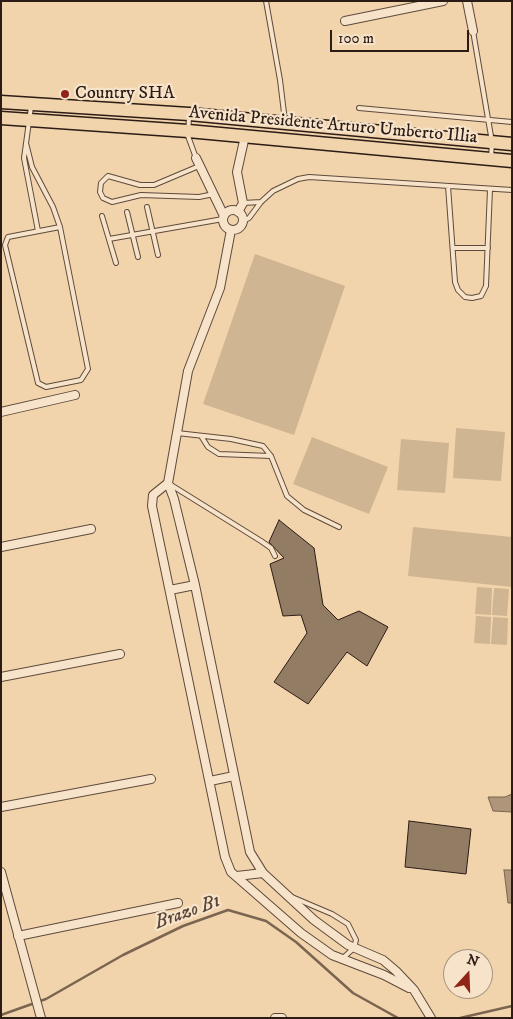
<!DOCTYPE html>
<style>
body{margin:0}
#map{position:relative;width:513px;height:1019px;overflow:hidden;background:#f2d4ac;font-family:"IM FELL DW Pica",serif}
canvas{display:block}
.frame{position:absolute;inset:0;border:2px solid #2c1c16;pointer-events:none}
.north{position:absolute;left:443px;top:949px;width:50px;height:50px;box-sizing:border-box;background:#f7e3c9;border:1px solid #a69381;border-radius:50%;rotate:20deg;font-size:14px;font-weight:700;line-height:20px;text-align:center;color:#2c1c16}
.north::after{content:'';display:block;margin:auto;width:18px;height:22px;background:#8f2418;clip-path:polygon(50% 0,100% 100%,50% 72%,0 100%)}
.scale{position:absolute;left:330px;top:30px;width:139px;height:22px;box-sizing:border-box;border:2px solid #2c1c16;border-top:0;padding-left:6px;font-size:15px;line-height:18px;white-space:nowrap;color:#2c1c16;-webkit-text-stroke:4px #f7e3c9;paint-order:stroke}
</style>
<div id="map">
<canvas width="513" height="1019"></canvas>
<div class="frame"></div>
<div class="north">N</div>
<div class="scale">100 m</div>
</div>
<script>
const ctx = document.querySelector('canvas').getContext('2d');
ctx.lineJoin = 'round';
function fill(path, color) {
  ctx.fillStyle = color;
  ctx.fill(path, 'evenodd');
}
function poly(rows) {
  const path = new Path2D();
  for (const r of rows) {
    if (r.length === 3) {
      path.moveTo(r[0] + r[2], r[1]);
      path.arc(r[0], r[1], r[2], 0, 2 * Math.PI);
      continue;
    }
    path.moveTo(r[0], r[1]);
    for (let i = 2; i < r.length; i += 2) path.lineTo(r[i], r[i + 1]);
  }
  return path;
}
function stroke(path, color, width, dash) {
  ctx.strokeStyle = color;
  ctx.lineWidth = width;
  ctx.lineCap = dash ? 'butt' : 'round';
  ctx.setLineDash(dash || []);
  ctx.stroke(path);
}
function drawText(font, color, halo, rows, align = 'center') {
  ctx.font = font + ' "IM FELL DW Pica",serif';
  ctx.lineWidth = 4.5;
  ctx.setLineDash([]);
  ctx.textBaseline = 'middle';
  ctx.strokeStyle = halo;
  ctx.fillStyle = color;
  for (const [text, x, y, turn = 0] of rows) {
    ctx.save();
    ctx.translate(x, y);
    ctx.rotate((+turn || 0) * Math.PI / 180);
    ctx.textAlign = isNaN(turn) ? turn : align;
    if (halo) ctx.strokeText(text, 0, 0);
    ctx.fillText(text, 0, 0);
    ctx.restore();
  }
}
fill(poly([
 [255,254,345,286,294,435,203,404],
 [456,428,505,432,501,481,453,478],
 [312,437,388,467,369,514,293,484],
 [401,439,449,443,445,493,397,490],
 [413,527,512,537,512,587,408,576],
 [477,587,492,588,491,615,475,614],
 [494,588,509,589,507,616,492,615],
 [476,616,491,617,490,644,474,643],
 [493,617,508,618,507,645,491,644]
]), '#d0b592');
const water = poly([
 [512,794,512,812,493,811,488,797,505,797,512,794],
 [504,870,512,870,512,903,508,903,504,870]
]);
fill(water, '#af9579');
stroke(water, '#7b6551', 1);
stroke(poly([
 [1,1015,46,999,123,955,183,926,228,910,266,921,296,942,353,993,398,1018],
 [460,1018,512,1006]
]), '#7b6551', 2.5);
const building = poly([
 [279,520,314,548,323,605,338,620,359,611,388,627,367,666,347,652,308,704,274,682,307,633,301,615,283,616,270,564,284,558,269,542,279,520],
 [409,821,471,829,466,874,405,867,409,821]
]);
fill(building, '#937c64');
stroke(building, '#2c1c16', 1);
const lane = poly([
 [266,1,280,80,285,121],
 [473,31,492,142,491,158],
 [31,107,24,158,38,231],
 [359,108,512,122],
 [189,117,188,136,196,158],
 [26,143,32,167,53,207,60,227,88,369,81,380,46,387,38,383,5,245,8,237,60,227],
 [199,166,154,185,140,185,108,176,101,183,100,192,103,198,112,202,141,195,199,197,214,194],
 [448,186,455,282,458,290,465,297,472,298,481,296,486,286,490,189],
 [243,203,261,202],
 [147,207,158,255],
 [127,212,138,257],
 [102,216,116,263],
 [242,222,249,218,261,202,273,191,298,179,309,177,512,190],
 [109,239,223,219],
 [453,248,488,248],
 [177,433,231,439,263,446,271,456,287,496,304,510,339,527],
 [201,436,208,447,219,454,271,456],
 [171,485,261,541,271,548,275,556],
 [292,897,332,914,348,924,356,940,354,948,343,958]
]);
const street = poly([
 [467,1,473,31],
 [345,21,443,1],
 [196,158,224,216],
 [233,220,10],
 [238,212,243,203,237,172,245,136],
 [231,230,220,288,188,371,168,483,174,499,195,585,250,852,263,873,314,920,348,945,383,960,396,971,414,990,431,1018],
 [1,412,75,395],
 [168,483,153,495,152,506,225,857,231,872,301,933,332,955,384,975,409,988],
 [1,547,91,529],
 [170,590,195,585],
 [1,677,120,654],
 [210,781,234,776],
 [1,807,151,779],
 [1,872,41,1018],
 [237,876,263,873],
 [18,936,178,903],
 [275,1018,282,1018]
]);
const primary = poly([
 [1,102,189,114,512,144],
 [1,118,188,131,512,161]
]);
stroke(lane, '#5e4a3c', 6);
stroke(street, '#5e4a3c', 10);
stroke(primary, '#2c1c16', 15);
stroke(lane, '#f7e3c9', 4);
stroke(street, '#f7e3c9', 8);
stroke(primary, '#f2d4ac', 12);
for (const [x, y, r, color] of [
 [65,94,5,"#8f2418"]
]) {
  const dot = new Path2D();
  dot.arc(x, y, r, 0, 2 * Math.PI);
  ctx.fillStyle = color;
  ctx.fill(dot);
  stroke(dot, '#f7e3c9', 2);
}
drawText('18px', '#2c1c16', '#f7e3c9', [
 ["Country SHA",75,94]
], 'left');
drawText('18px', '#2c1c16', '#f7e3c9', [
 ["Avenida Presidente Arturo Umberto Illia",333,126,5]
]);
drawText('italic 19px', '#5a4639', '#f7e3c9', [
 ["Brazo B1",188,913,-20]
]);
</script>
